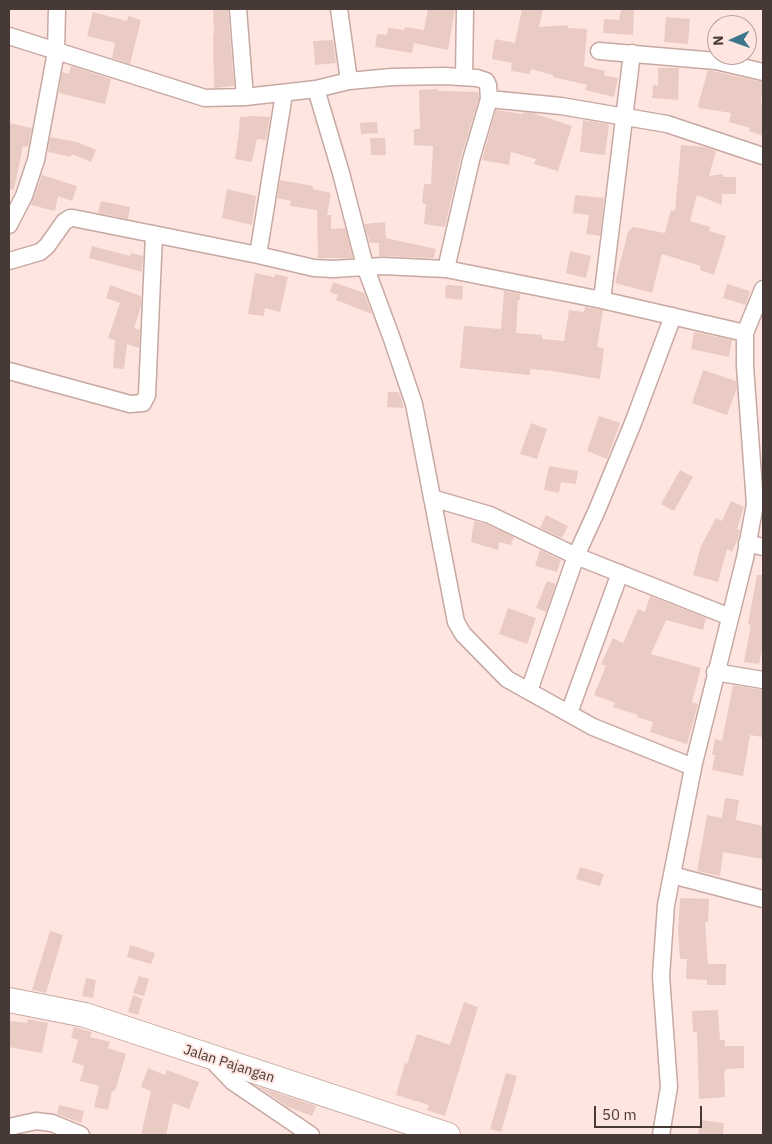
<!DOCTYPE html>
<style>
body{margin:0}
#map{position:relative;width:772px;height:1144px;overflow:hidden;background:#ffe5df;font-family:"IBM Plex Sans",sans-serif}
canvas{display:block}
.frame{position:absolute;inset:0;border:10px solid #463936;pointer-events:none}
.north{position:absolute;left:707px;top:15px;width:50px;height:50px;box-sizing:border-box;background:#ffe5df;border:1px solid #b5a09b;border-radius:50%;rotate:268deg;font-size:14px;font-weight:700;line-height:20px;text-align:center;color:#463936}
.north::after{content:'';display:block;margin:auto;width:18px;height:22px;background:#3b768e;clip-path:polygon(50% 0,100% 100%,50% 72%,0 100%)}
.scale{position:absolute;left:594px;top:1106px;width:108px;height:22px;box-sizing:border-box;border:2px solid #463936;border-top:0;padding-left:6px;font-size:15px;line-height:18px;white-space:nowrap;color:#463936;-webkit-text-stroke:4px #ffe5df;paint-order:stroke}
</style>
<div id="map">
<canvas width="772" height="1144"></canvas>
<div class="frame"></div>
<div class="north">N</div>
<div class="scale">50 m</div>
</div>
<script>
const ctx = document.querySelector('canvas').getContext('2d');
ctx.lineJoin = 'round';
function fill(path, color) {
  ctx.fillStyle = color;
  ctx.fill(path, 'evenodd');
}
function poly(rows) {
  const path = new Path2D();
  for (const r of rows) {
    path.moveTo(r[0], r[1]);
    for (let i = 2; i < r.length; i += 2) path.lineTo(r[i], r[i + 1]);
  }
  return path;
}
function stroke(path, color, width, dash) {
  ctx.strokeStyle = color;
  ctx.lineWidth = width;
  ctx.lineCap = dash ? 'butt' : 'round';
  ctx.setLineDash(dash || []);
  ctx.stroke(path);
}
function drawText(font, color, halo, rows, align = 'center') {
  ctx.font = font + ' "IBM Plex Sans",sans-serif';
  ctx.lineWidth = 4;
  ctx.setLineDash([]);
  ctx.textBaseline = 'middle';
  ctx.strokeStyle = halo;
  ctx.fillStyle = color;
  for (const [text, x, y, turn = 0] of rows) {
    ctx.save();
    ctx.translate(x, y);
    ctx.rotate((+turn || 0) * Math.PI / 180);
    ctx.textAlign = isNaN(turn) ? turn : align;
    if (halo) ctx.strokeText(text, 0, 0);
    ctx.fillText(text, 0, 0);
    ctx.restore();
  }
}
fill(poly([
 [213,9,228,9,234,86,214,88,213,34,214,34],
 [428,9,455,9,448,50,414,43,412,53,375,47,377,34,387,35,388,28,404,30,405,27,424,30],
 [522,9,543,9,539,27,568,25,568,28,587,29,584,66,605,71,604,75,618,78,614,97,585,90,587,85,553,77,553,75,531,69,530,74,511,71,512,63,492,59,495,39,515,43],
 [621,9,634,9,633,35,603,33,604,19,619,20],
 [93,12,127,21,128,16,141,20,130,64,112,58,115,43,87,36],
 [666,17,690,19,688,44,664,42],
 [333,40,336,63,315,65,313,41],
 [71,66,111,79,105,104,59,93,62,72,69,74],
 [658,68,679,68,678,100,652,98,653,85,658,86],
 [708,70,763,82,761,103,763,104,763,136,749,131,750,128,729,122,731,113,699,108,698,105],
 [438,89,438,91,478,92,479,98,461,157,445,227,424,224,426,204,422,203,424,184,431,184,433,146,414,145,414,129,420,129,419,90],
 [496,110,523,114,523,112,533,113,572,126,558,171,534,164,536,159,511,152,509,165,482,160],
 [253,116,270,117,266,140,257,139,252,162,235,159,239,131,240,117],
 [583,120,609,124,605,155,580,152],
 [377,122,378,133,361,134,360,123],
 [9,123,32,128,28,147,23,146,14,190,9,189],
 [50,137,77,142,96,150,91,162,72,154,71,157,48,152],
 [370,138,385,138,386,155,371,155],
 [681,145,704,147,716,151,709,176,723,174,723,177,736,177,736,194,722,194,722,205,697,195,690,221,710,227,709,231,726,236,714,275,700,270,701,266,662,254,652,293,615,283,628,232,633,227,665,233,671,210,675,211],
 [42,175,77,186,72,201,58,196,55,211,31,205],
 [280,180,313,186,313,189,331,193,327,215,331,215,331,229,345,228,353,258,318,258,317,210,290,206,291,201,277,198],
 [227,189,256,196,252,225,222,218],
 [575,195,604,198,600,236,586,234,589,215,573,213],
 [101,201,130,207,128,219,98,213],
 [385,222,386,238,436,249,434,258,379,256,379,243,370,243,364,224],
 [92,246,130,256,131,253,143,256,142,272,89,258],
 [570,251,591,256,586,278,566,273],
 [255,273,274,277,275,274,288,277,280,312,265,308,264,316,248,314],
 [333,282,364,293,372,314,336,300,338,295,330,292],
 [727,284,750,291,746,305,723,298],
 [110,285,141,296,141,306,134,328,140,330,139,348,127,344,124,369,113,368,115,340,108,338,120,303,106,298],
 [446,285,463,286,462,300,445,298],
 [504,291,520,294,520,300,518,300,516,333,542,335,542,339,564,341,569,310,584,312,585,307,603,310,597,347,604,348,600,379,552,371,530,369,530,375,460,368,464,326,501,329],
 [694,332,732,340,729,357,691,349],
 [703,370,736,381,737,388,727,415,692,403],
 [388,392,399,392,404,408,387,407],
 [599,416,620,423,607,459,587,451],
 [531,423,547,429,537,459,520,454],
 [549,466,578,471,576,484,561,482,559,493,544,490],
 [680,470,693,477,674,511,661,504],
 [731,501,744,507,737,529,740,530,738,538,732,552,727,549,718,582,693,575,701,546,716,518,722,521],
 [546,515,568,526,562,538,540,528],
 [474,521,486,524,514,537,511,545,499,542,498,550,471,542],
 [540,550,561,560,557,572,535,566],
 [757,575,763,575,763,646,759,664,744,662,751,625,748,624],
 [547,581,556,584,546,612,536,608],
 [650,596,706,618,703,630,666,620,651,654,701,668,692,702,698,704,687,744,650,732,653,722,637,717,638,715,613,707,615,703,594,695,606,666,601,664,613,638,623,643,638,609,645,612],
 [508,608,536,618,527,644,499,634],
 [733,685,763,690,763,728,762,737,750,735,743,776,712,770,715,755,712,755,715,739,722,741],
 [725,798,739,800,736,820,763,826,763,859,723,852,720,876,697,871,707,815,722,818],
 [580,867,604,874,600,886,576,879],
 [680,898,709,899,708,922,705,922,708,964,726,964,726,985,707,985,707,980,686,979,687,959,680,959,678,931],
 [50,931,63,935,46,993,32,990],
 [130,945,155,953,151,964,127,957],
 [139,976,149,979,144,996,133,993],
 [86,978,96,980,93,998,82,996],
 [133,995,143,999,138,1015,128,1012],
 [464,1002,478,1007,445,1116,427,1110,429,1105,396,1095,405,1063,407,1064,417,1034,450,1045],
 [718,1010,720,1040,725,1040,725,1046,744,1046,744,1068,726,1069,726,1071,724,1071,725,1097,699,1099,697,1032,693,1032,692,1011],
 [28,1019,48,1023,42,1053,9,1047,9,1021,27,1023],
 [74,1027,92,1032,90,1037,110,1042,108,1048,126,1054,115,1091,112,1091,108,1110,94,1107,99,1086,80,1081,84,1066,72,1062,78,1040,71,1038],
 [148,1068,165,1075,167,1070,199,1082,189,1109,173,1103,166,1135,141,1135,151,1091,141,1087],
 [506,1073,517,1076,501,1132,490,1129],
 [257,1086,316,1106,312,1116,288,1107],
 [59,1105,84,1111,81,1123,57,1114],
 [700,1120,724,1123,723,1135,698,1135]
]), '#eacbc4');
const minor = poly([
 [238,9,245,97],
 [339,9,349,81],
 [9,36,205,98,245,97,316,89,341,173,365,266,392,339,414,404,456,622,463,634,507,679,593,727,693,767],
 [599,51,716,61,763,72],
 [464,77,465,9],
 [316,89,349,81,392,77,444,76,477,78,486,81,488,85,489,99],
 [9,225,24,196,36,160,56,52,57,9],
 [258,255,284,94],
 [9,261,40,252,47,246,64,222,70,218,73,218,258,255,314,268,333,269,383,266,446,269,602,300,745,333],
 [446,269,471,160,489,99,561,106,667,124,763,156],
 [602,300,632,53],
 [673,316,633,423,597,510,576,556,730,617],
 [9,371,130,404,143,403,147,395,154,234],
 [432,498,490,515,576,556,529,691],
 [747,543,763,547],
 [715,672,763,680],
 [569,713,620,573],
 [672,875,763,899],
 [210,1058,233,1082,311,1135],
 [9,1127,36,1121,52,1123,81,1135],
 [661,1135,669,1087,661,976,666,905,694,763,745,558,755,504,745,366,745,333,763,289]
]);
const secondary = poly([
 [9,1000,85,1015,448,1135]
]);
stroke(minor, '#c7a8a2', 19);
stroke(secondary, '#c7a8a2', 26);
stroke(minor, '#fff', 16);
stroke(secondary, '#fff', 24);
drawText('14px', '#463936', '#ffe5df', [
 ["Jalan Pajangan",229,1064,18]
]);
</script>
